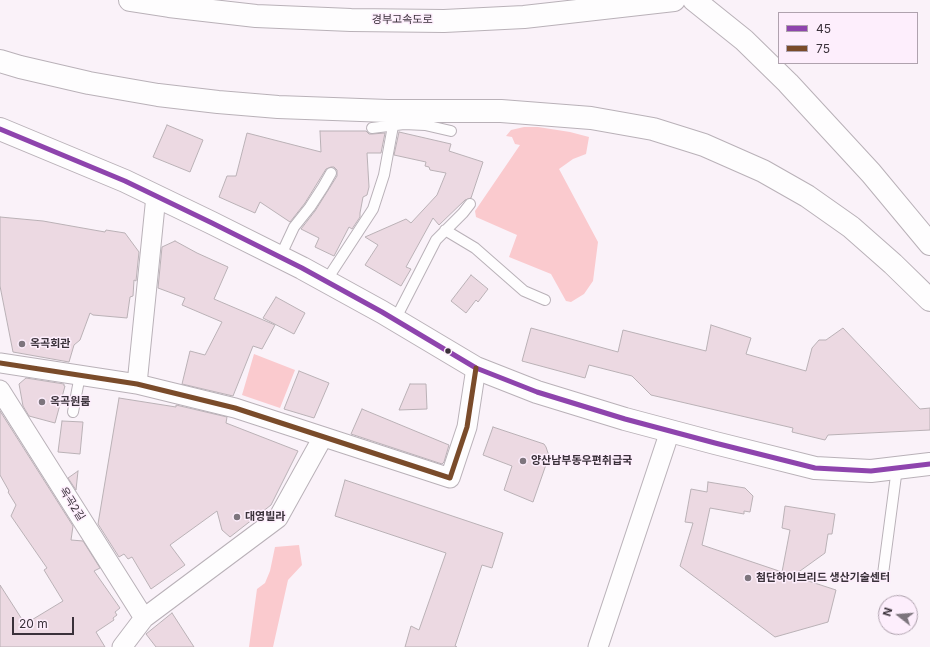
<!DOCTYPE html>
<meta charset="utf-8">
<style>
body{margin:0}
#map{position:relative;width:930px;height:647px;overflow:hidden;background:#faf2f9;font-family:Inter,sans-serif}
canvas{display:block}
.legend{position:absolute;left:778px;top:12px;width:140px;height:52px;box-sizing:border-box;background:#fdeefc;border:1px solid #afa2ae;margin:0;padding:5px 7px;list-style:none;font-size:12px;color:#3a313a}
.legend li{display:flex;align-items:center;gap:8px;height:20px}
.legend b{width:20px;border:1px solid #afa2ae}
.north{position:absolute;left:878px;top:595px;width:40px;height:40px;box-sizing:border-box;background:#fdeefc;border:1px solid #afa2ae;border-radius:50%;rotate:287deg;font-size:11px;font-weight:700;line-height:16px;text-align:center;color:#3a313a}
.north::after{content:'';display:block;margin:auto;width:14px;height:18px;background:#7d757d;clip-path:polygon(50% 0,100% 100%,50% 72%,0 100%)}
.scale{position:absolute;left:12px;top:617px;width:62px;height:18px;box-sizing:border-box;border:2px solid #3a313a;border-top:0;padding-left:5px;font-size:12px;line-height:14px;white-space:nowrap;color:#3a313a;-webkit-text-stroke:3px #fdeefc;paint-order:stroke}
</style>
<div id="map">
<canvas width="930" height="647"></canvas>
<ul class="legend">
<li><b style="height:5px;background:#8e44ad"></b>45</li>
<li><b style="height:5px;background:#7a4b2a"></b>75</li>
</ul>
<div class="north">N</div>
<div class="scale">20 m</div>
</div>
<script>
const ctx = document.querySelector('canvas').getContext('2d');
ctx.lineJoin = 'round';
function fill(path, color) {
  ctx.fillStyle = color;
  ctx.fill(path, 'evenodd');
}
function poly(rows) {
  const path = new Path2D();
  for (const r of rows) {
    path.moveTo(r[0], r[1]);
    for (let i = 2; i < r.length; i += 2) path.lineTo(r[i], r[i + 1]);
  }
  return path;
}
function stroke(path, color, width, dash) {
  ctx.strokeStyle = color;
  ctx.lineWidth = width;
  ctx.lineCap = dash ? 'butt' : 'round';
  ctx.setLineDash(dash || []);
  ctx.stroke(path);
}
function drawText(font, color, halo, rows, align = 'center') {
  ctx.font = font + ' Inter,"Noto Sans KR",sans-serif';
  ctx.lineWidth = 3;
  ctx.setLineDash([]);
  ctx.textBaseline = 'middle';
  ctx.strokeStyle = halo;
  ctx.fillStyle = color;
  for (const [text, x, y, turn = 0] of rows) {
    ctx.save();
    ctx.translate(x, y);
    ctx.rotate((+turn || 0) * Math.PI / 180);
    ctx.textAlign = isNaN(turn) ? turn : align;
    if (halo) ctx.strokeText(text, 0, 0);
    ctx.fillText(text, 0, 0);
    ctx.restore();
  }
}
fill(poly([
 [524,127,538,127,570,132,589,137,586,154,573,159,559,169,598,242,593,281,584,294,571,302,566,301,551,274,509,257,517,235,476,217,475,211,520,145,515,144,512,137,506,136,511,130],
 [254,354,295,370,280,408,242,395],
 [299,545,302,565,288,580,273,647,249,647,257,589,265,583,270,571,275,547]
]), '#facace');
const building = poly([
 [167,125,203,140,190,172,153,157,167,125],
 [320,131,366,131,369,134,372,134,385,133,381,153,367,153,369,187,367,195,363,197,360,213,360,217,352,229,349,227,334,256,315,247,319,238,301,229,315,211,337,176,337,170,334,167,331,167,326,169,305,203,290,222,260,202,255,213,219,197,227,176,236,176,247,133,321,152,320,131],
 [399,132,451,144,449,151,483,162,471,198,465,200,439,225,433,218,406,267,411,269,401,286,365,265,378,245,365,237,406,219,411,223,437,195,446,173,430,170,429,167,425,166,426,162,394,155,399,132],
 [0,217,43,221,105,232,106,230,125,233,139,252,136,281,134,280,133,296,130,297,127,318,93,315,90,313,80,340,74,345,69,362,13,352,0,286,0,217],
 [175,241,197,253,228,267,214,299,275,325,262,349,253,346,233,396,182,384,190,351,205,355,222,322,182,305,185,298,158,288,162,247,175,241],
 [471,275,488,289,478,302,476,300,466,313,451,301,471,275],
 [276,297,305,313,294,334,263,318,276,297],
 [711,325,751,338,746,354,806,371,812,348,819,340,826,340,843,328,920,409,930,408,930,430,828,435,825,440,792,432,793,428,651,395,632,376,589,365,585,378,522,361,531,328,618,352,623,330,706,351,711,325],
 [299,371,329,383,314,418,284,409,299,371],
 [26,378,64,384,64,386,65,386,55,423,29,416,23,406,19,384,26,378],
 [410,384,426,384,427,409,399,410,410,384],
 [119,398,176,407,176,405,227,417,226,423,298,451,271,505,230,537,222,530,217,511,170,545,185,565,151,589,132,557,128,559,124,554,119,557,98,524,119,398],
 [362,409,449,445,444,462,442,464,351,434,362,409],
 [0,411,73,526,71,540,83,541,100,568,94,571,120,608,115,612,117,615,113,618,114,620,96,632,105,647,0,647,0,585,25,624,63,601,44,570,47,568,11,516,16,505,8,492,9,491,0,475,0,411],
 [62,421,83,422,80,454,58,452,62,421],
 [493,427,544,444,546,447,549,456,533,502,504,490,512,466,483,455,493,427],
 [78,471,76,490,68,478,78,471],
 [345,480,503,533,492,568,482,565,455,646,457,647,405,647,411,626,419,630,446,553,335,516,345,480],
 [708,482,745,488,753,496,750,512,744,511,744,514,710,508,702,545,782,572,790,530,782,528,785,506,835,514,832,534,828,534,825,553,793,576,836,590,828,622,775,637,680,566,693,523,685,522,691,489,707,492,708,482],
 [172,613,194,647,156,647,146,634,172,613]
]);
fill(building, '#ecd9e2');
stroke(building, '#bab1b6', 1);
const lane = poly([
 [372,128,404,124,425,125,451,131],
 [445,230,475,248,524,291,545,300],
 [280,257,294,227,310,207,323,187,331,173],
 [326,281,373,209,384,175,393,126],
 [395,320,436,240,463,213,470,204],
 [73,412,80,375],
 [883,574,897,468]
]);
const street = poly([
 [0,363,137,384,235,408,450,478,467,427,476,368],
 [137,384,156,196],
 [0,390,144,618],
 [122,647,144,618,278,518,323,437],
 [598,647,670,431]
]);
const secondary = poly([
 [0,129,125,181,212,223,302,268,382,312,476,368,537,392,625,419,715,443,815,468,871,471,930,464]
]);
const highway = poly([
 [130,0,169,6,256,16,351,20,444,21,524,17,674,0],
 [694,0,744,40,788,83,871,173,930,244],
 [0,61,20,67,89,83,158,95,218,102,278,107,388,111,501,111,591,118,653,129,704,145,763,171,807,196,851,227,893,264,930,300]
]);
stroke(lane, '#b9b1b8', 12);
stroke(street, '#b9b1b8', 21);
stroke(secondary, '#b9b1b8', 24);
stroke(highway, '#b9b1b8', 24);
stroke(lane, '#fefdfe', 10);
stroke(street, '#fefdfe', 19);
stroke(secondary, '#fefdfe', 22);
stroke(highway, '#fefdfe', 22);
stroke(poly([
 [0,129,125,181,212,223,302,268,382,312,476,368,537,392,625,419,715,443,815,468,871,471,930,464]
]), '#8e44ad', 5);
stroke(poly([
 [0,363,137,384,235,408,450,478,467,427,476,368]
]), '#7a4b2a', 5);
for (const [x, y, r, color] of [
 [22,344,4,"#7d757d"],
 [448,351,3.5,"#3a313a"],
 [42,402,4,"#7d757d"],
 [523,461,4,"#7d757d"],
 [237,517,4,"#7d757d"],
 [748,578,4,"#7d757d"]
]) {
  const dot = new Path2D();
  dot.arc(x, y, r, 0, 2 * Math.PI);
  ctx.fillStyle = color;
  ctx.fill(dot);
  stroke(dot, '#fdeefc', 1.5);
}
drawText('11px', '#3a313a', '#fdeefc', [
 ["경부고속도로",402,20],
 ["옥곡2길",72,504,58]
]);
drawText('bold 11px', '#3a313a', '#fdeefc', [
 ["옥곡회관",30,344],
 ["옥곡원룸",50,402],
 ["양산남부동우편취급국",531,461],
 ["대영빌라",245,517],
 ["첨단하이브리드 생산기술센터",756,578]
], 'left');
</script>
